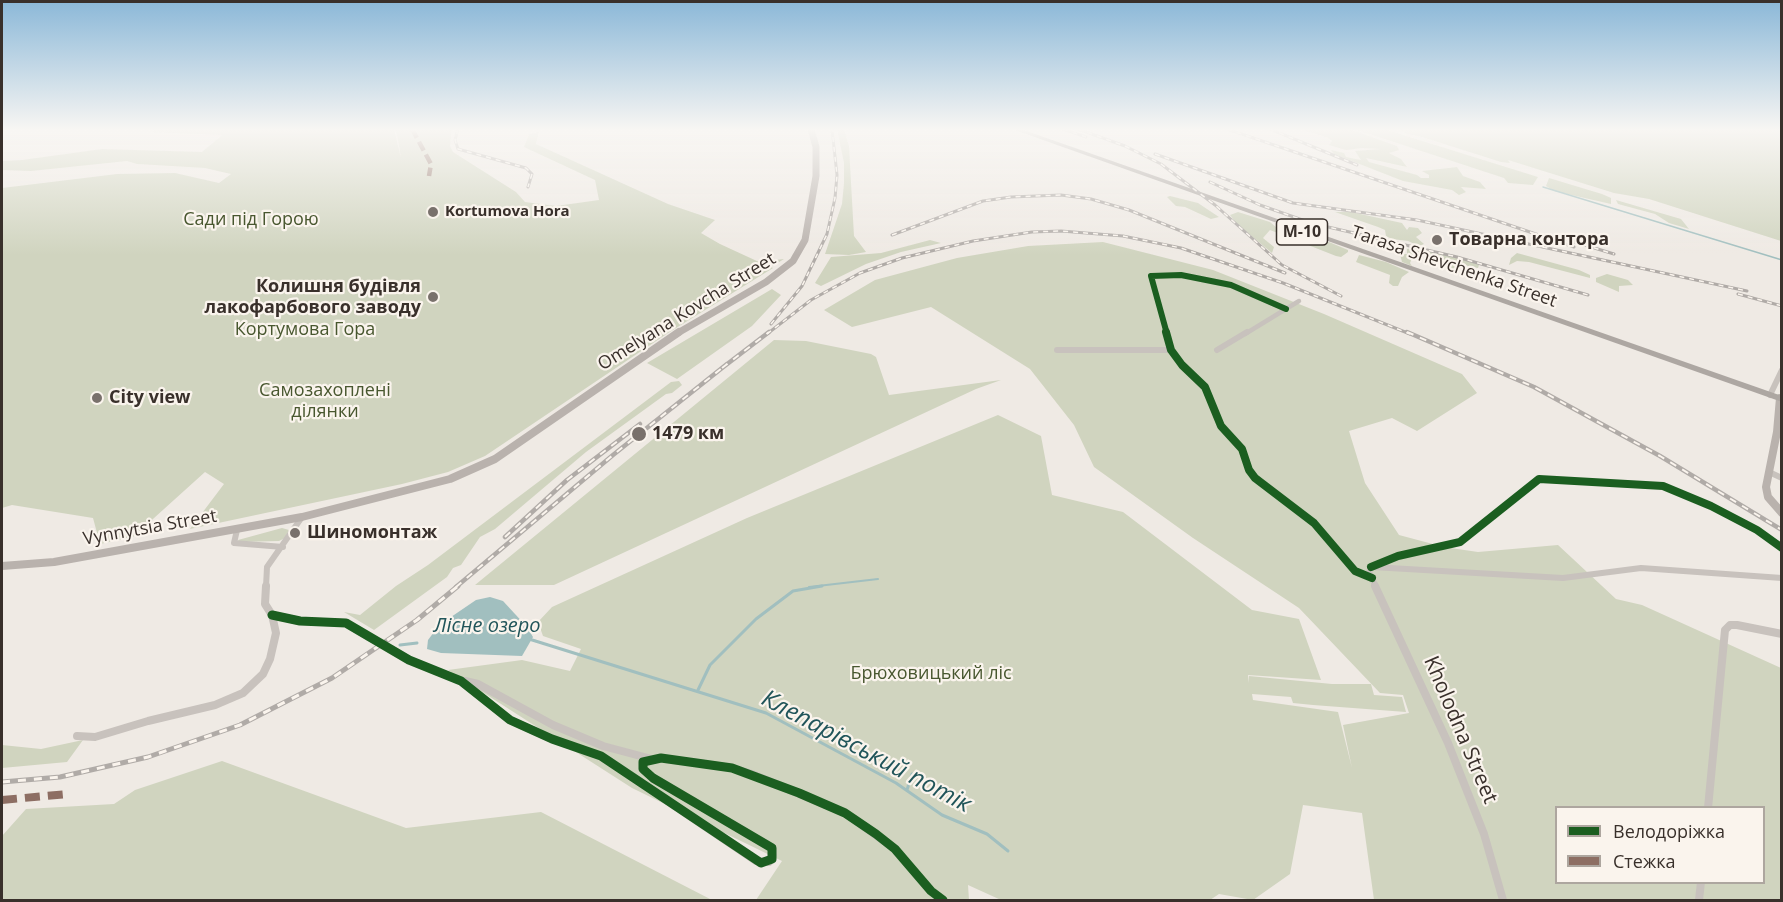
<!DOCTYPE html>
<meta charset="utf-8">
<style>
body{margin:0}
#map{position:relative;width:1783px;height:902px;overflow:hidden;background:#efeae4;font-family:"Open Sans",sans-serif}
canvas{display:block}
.frame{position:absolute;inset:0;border:3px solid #39302b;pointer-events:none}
.legend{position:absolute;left:1555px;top:806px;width:210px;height:78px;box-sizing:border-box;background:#faf4ed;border:2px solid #ada69f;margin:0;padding:8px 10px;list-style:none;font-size:18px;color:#39302b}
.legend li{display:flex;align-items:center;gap:12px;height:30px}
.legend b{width:30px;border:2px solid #ada69f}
</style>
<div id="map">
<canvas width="1783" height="902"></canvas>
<div class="frame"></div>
<ul class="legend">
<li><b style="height:8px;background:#1b5e20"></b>Велодоріжка</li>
<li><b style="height:8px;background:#8d6e63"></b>Стежка</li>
</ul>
</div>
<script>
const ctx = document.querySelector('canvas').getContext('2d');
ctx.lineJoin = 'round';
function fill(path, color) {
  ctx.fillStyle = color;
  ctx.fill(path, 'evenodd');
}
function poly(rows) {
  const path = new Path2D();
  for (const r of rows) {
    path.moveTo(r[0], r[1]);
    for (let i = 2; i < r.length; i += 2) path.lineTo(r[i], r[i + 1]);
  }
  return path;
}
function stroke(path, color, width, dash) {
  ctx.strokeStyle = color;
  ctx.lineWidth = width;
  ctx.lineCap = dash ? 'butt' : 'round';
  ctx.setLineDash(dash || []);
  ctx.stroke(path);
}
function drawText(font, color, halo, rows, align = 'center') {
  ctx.font = font + ' "Open Sans",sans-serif';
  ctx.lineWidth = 4.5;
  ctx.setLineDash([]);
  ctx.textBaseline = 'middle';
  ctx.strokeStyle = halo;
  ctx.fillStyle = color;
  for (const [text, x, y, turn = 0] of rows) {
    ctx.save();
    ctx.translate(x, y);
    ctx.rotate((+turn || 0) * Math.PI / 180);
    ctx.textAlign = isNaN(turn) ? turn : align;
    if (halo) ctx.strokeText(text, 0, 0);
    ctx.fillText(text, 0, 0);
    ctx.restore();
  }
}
fill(poly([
 [156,129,394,129,401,158,396,129,452,129,450,146,453,152,516,192,525,202,556,206,599,200,595,180,524,147,529,134,539,132,536,144,668,204,715,220,701,233,720,244,759,262,784,259,771,267,773,268,668,333,485,456,448,472,402,484,190,529,224,484,205,472,133,537,100,544,93,518,12,505,2,508,2,188,117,174,175,173,219,183,231,174,205,168,137,164,127,161,31,171,2,170,2,161,22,160,102,149,202,152,222,135,152,132],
 [837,129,844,129,849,146,854,236,866,252,849,255,825,254,842,204,844,183,844,163],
 [1301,129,1348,129,1358,132,1397,146,1399,150,1389,153,1401,159,1407,167,1366,158,1369,162,1417,175,1421,178,1429,178,1429,175,1422,171,1457,167,1463,176,1480,182,1486,189,1461,187,1466,192,1459,195,1452,190,1403,181,1334,154,1331,150,1344,153,1346,157,1361,160,1355,151,1380,149,1362,148,1346,150,1329,145,1332,141,1328,138],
 [1354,129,1384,129,1538,177,1533,185,1508,183,1504,178],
 [1399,129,1781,129,1781,241,1649,199,1614,193,1508,160,1510,163,1501,162,1422,137,1407,134],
 [1549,178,1602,194,1611,198,1611,204,1554,191,1546,186],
 [1170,196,1198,203,1219,217,1211,219,1185,207,1176,206,1167,197],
 [1616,200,1681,219,1689,229,1669,223,1655,214,1618,204],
 [1238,212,1270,222,1277,228,1301,236,1329,242,1348,250,1348,252,1341,257,1336,256,1270,230,1263,238,1274,247,1272,253,1236,223,1230,215],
 [1335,212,1351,212,1402,223,1407,230,1409,227,1418,228,1422,233,1416,237,1424,244,1419,246,1408,241,1392,239,1386,236,1385,230,1378,227],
 [930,240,941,243,901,252,866,264,821,286,815,283,831,257,881,253],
 [1103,242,1213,270,1324,314,1462,374,1477,393,1417,431,1392,418,1349,431,1365,483,1399,535,1444,547,1478,552,1558,545,1616,599,1642,605,1781,668,1781,900,1374,900,1362,813,1303,805,1290,874,1253,900,1219,894,1210,900,1001,900,968,885,969,900,756,900,782,861,632,788,448,670,522,660,570,671,581,649,543,636,538,622,552,607,747,518,998,415,1041,436,1052,495,1123,512,1252,610,1299,619,1321,680,1248,675,1249,683,1249,676,1332,684,1371,684,1374,695,1402,697,1406,712,1313,705,1293,703,1291,697,1252,694,1253,700,1338,712,1352,768,1343,725,1409,713,1403,695,1380,693,1299,608,1193,538,1094,467,1074,425,1030,369,931,307,852,327,824,310,875,280,957,258,1028,246],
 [1556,808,1764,808,1764,882,1556,882],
 [1415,248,1461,258,1479,265,1478,268,1459,264,1454,273,1449,273,1447,270,1449,262,1438,258,1419,254,1412,258,1410,263,1412,266,1402,262,1400,254,1407,254,1407,249],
 [1517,253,1579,270,1590,275,1590,278,1529,262,1517,261,1509,265,1511,258],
 [1359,255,1386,262,1409,272,1402,277,1398,286,1393,286,1389,283,1390,275,1356,262],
 [1607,274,1628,280,1633,285,1619,286,1619,292,1596,282,1596,278],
 [772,289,781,295,752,326,677,379,647,363],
 [774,340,806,341,871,354,876,357,889,395,1001,380,976,389,554,585,475,585],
 [679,381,682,385,672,393,666,394,586,452,495,529,480,537,461,565,453,568,447,577,374,630,344,612,360,615,396,586,428,565,671,382],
 [282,528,289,530,285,538,279,541,239,542,238,540],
 [83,740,67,762,2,768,2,745,41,749],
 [222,761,406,828,541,812,712,900,2,900,2,836,26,809,114,804,135,790]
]), '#d0d4bf');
fill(poly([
 [490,597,503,601,527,627,533,637,522,656,441,653,427,649,428,640,434,632,451,617,476,600]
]), '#a1bfbf');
stroke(poly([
 [1543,187,1782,260]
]), '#a1bfbf', 1.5);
stroke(poly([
 [809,587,878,579]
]), '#a1bfbf', 2);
stroke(poly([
 [529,639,766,713,896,783,942,815,987,834,1008,851],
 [400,645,417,643],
 [698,690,710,665,756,619,793,591,822,586],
 [907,790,912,774]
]), '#a1bfbf', 3);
stroke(poly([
 [369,637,391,649]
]), '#cbc5bf', 8, [8, 4]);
stroke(poly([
 [1167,334,1151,276,1181,275,1231,285,1286,309],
 [1245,334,1299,301]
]), '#c8c2bd', 4.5);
stroke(poly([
 [1166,332,1171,350,1182,365,1205,387,1221,426,1242,449,1249,470,1255,478,1314,523,1355,571,1372,578],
 [1057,350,1171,350],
 [1217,350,1247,332],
 [1770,395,1782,370],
 [1769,472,1782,478],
 [237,530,234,543,283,547],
 [1371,567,1398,556,1460,542,1539,479,1663,486,1711,506,1757,530,1782,548],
 [1371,567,1369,572,1376,587],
 [1372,567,1563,578,1641,568,1782,578],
 [266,587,267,567,302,517]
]), '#c8c2bd', 6);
stroke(poly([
 [1375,586,1448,743,1484,834,1503,900],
 [272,615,300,621,346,623,369,637],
 [391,649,409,660,461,681,510,720,552,739,601,756,756,861,769,862,773,855,772,848,653,778,643,769,643,762,661,758,732,768,752,774,845,813,895,849,931,891,943,900],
 [465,681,478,684,553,725,603,746,648,758],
 [77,736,95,737,148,721,215,705,243,693,263,674,270,659,276,633,272,615,265,604,266,586],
 [1708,808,1725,630,1730,625,1737,625,1782,634],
 [1699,900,1701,882]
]), '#c8c2bd', 8);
stroke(poly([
 [676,334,766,282,793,261,805,240,816,176,816,147,811,129]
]), '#b9b2ad', 7);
stroke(poly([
 [1780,398,1777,432,1766,487,1768,497,1782,513],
 [2,566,54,562,302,517,450,479,495,459,679,332]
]), '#b9b2ad', 8);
fill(poly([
 [1012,129,1021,129,1782,396,1782,402,1012,129]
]), '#ada7a2');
const railFar2 = poly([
 [458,129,455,140,458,149,526,168,532,174,528,187],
 [1063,129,1086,137],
 [1078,129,1125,146,1161,164,1215,205,1282,265,1341,296],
 [1227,129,1574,247],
 [1270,129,1357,165],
 [1155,154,1293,203,1417,220,1747,291],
 [1210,182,1260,205,1311,223,1457,257,1588,295],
 [892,235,983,201,1011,197,1061,195,1091,199,1129,210,1285,273],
 [1565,239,1614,254],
 [1738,294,1782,306],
 [771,324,802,286,827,234,835,198,837,175,832,129],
 [767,334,811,300,860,273,902,258,973,241,1032,232,1061,231,1123,236,1181,248,1283,283,1410,334]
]);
const railFar1 = poly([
 [1407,332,1534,387,1660,456,1782,530],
 [722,368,769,332],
 [505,537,567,480,640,424],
 [456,587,613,455,727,364]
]);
const rail = poly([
 [2,782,60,777,148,757,240,725,332,678,417,620,458,586]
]);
stroke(railFar2, '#b0aba7', 3);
stroke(railFar1, '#b0aba7', 4.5);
stroke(rail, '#b0aba7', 5);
stroke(railFar2, '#faf4ed', 1.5, [5]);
stroke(railFar1, '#faf4ed', 2, [7]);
stroke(rail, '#faf4ed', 3, [8]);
stroke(poly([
 [412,129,431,164,429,176]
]), '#8d6e63', 4.5, [10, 4.5]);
stroke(poly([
 [2,800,67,794]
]), '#8d6e63', 8, [15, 8]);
stroke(poly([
 [1167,334,1151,276,1181,275,1231,285,1286,309]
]), '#1b5e20', 6);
stroke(poly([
 [1166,332,1171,350,1182,365,1205,387,1221,426,1242,449,1249,470,1255,478,1314,523,1355,571,1372,578],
 [1371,567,1398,556,1460,542,1539,479,1663,486,1711,506,1757,530,1782,548]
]), '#1b5e20', 8);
stroke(poly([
 [272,615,300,621,346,623,409,660,461,681,510,720,552,739,601,756,761,863,772,859,772,848,653,778,643,769,643,762,661,758,732,768,799,793,845,813,876,834,895,849,931,891,943,900]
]), '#1b5e20', 9);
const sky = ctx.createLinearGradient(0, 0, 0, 255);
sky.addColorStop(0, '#8bb8d8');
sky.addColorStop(0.51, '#f8f6f3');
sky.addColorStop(1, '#f8f6f300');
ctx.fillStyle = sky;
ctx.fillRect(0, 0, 1783, 255);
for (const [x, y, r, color] of [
 [433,212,6,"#79716c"],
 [1437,240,6,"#79716c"],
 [433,297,6,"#79716c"],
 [97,398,6,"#79716c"],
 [639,434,8,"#79716c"],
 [295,533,6,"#79716c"]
]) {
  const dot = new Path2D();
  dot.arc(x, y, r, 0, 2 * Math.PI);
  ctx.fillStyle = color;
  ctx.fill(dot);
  stroke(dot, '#faf4ed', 2);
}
drawText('bold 15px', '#39302b', '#faf4ed', [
 ["Kortumova Hora",445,212]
], 'left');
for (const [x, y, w] of [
 [1302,232,51]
]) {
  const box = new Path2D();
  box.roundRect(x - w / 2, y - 13, w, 26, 4.5);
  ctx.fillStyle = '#faf4ed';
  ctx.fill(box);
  stroke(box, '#39302b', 1.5);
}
drawText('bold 16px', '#39302b', null, [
 ["М-10",1302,232]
]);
drawText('18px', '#48572f', '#faf4ed', [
 ["Сади під Горою",251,220],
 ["Кортумова Гора",305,330],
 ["Самозахоплені",325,391],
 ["ділянки",325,412],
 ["Брюховицький ліс",931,674]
]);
drawText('bold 18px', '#39302b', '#faf4ed', [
 ["Товарна контора",1449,240],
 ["Колишня будівля",421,287,"right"],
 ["лакофарбового заводу",421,308,"right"],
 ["City view",109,398],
 ["1479 км",652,434],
 ["Шиномонтаж",307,533]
], 'left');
drawText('18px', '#39302b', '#faf4ed', [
 ["Tarasa Shevchenka Street",1454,267,19],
 ["Omelyana Kovcha Street",687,312,-32],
 ["Vynnytsia Street",150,528,-10]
]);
drawText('italic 20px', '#21555a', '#faf4ed', [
 ["Лісне озеро",487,626]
]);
drawText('21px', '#39302b', '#faf4ed', [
 ["Kholodna Street",1460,730,67]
]);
drawText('italic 24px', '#21555a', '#faf4ed', [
 ["Клепарівський потік",866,752,28]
]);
</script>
